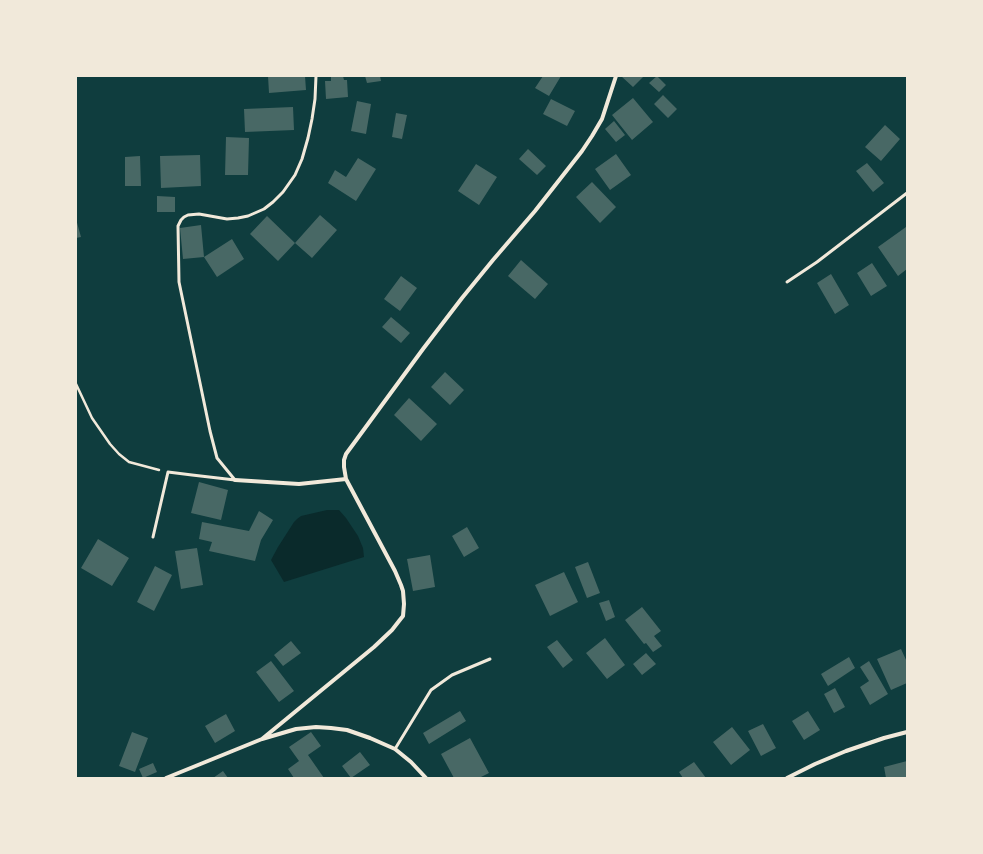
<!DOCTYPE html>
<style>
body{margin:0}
#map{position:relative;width:983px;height:854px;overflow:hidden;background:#0f3d3e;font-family:Commissioner,sans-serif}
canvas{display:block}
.frame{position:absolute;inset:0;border:77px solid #f1e9da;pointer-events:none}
</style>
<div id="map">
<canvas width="983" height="854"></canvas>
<div class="frame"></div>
</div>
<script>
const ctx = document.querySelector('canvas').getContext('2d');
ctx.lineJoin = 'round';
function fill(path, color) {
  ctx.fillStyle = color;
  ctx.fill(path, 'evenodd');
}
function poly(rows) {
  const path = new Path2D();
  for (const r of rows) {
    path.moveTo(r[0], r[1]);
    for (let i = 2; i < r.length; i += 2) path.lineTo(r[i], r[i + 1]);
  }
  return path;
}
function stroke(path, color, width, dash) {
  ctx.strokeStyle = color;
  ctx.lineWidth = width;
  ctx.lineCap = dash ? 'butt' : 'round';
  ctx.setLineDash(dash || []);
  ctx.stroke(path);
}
fill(poly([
 [327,510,339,510,346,518,358,536,363,548,364,557,284,582,271,560,278,547,294,522,297,519,301,516]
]), '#0a2a2b');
fill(poly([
 [268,76,305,76,306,90,269,93],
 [331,76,343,76,344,80,347,80,348,97,326,99,325,81,331,81],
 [365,76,380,76,381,81,367,83],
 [543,76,561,76,549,96,535,88],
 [621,76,644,76,633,87],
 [657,76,666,85,659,92,649,83],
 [663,95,677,109,668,118,654,104],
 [633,98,653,122,632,140,612,115],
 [551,99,575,111,567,126,543,114],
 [357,101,371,104,366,134,351,131],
 [293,107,294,130,245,132,244,109],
 [396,113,407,115,402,139,392,137],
 [614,121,625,135,616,142,605,129],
 [885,125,900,139,881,161,865,147],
 [226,137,249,138,248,175,225,175],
 [528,149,546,166,537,175,519,159],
 [616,154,631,175,610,190,595,169],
 [200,155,201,186,161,188,160,156],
 [140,156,141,186,125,186,125,157],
 [358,158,376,169,356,201,328,183,335,170,346,177],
 [867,163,884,183,873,192,856,171],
 [476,164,497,177,479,205,458,191],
 [592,182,616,207,600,223,576,197],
 [157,196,175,197,175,212,157,212],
 [320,215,337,230,312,258,295,243],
 [267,216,295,243,278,261,250,234],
 [76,219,81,237,76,238],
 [201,225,204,257,183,259,180,228],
 [906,227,907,228,907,269,898,276,878,247],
 [232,239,244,259,217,277,204,257],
 [521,260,548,284,535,299,508,276],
 [872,263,887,286,871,296,857,273],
 [831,274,849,305,835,314,817,283],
 [401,276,417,288,400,311,384,299],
 [391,317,410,333,401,343,382,327],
 [445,372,464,390,450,405,431,387],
 [409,398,437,424,421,441,394,415],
 [199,482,228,490,221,520,191,513],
 [259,511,273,520,261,540,255,561,209,551,212,542,199,539,202,522,249,531],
 [467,527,479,548,464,557,452,536],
 [98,539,129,558,112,586,81,568],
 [197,548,203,585,181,589,175,551],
 [430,555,435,587,413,591,407,559],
 [588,562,600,593,587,598,575,567],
 [155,566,172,575,154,611,137,602],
 [564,572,578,602,550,616,535,585],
 [609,600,615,617,606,621,599,603],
 [642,607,661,631,654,636,662,646,653,652,646,643,644,644,625,620],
 [605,638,625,665,607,679,586,653],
 [557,640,573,660,563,668,547,647],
 [291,641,301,653,283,666,274,655],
 [901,649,907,662,907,683,891,690,877,659],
 [646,653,656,664,642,675,633,664],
 [849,657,855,668,828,686,821,674],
 [271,661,294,691,279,702,256,672],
 [869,661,888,694,870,705,860,687,869,681,860,667],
 [835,688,845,707,834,713,824,694],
 [460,711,466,721,429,744,423,733],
 [808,711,820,730,804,740,792,721],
 [226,714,235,731,215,743,205,726],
 [763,724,776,748,761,756,748,731],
 [732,727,750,750,731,765,713,742],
 [132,732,148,738,135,772,119,766],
 [311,732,321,746,308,755,324,778,294,778,288,769,299,761,289,747],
 [470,738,489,773,479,778,454,778,441,754],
 [360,752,370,765,351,778,342,766],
 [907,761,907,778,886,778,884,767],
 [694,762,706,778,683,778,679,772],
 [153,763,157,772,143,778,139,769],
 [223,771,228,778,213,778]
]), '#486865');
stroke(poly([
 [76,384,92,418,110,444,119,454,129,462,159,470]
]), '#f1e9da', 2.5);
stroke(poly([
 [787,282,817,262,907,193],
 [235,480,217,458,210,431,179,282,178,226,181,220,184,217,188,215,199,214,227,219,238,218,248,216,264,209,273,202,283,192,295,175,302,159,308,138,312,119,315,99,316,76],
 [153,537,168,472,192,475,235,480],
 [395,749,431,690,452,675,490,659]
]), '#f1e9da', 3);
stroke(poly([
 [235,480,299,484,346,479],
 [262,739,374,647,392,630,399,621,403,616,404,604,403,591,401,585,395,571,346,479,344,467,344,460,346,454,423,349,462,298,493,260,535,211,582,151,592,136,602,119,616,76],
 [166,778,262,739,296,729,316,727,331,728,347,730,370,738,395,749,411,762,426,778],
 [787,778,815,764,846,751,884,738,907,732]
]), '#f1e9da', 4);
</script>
